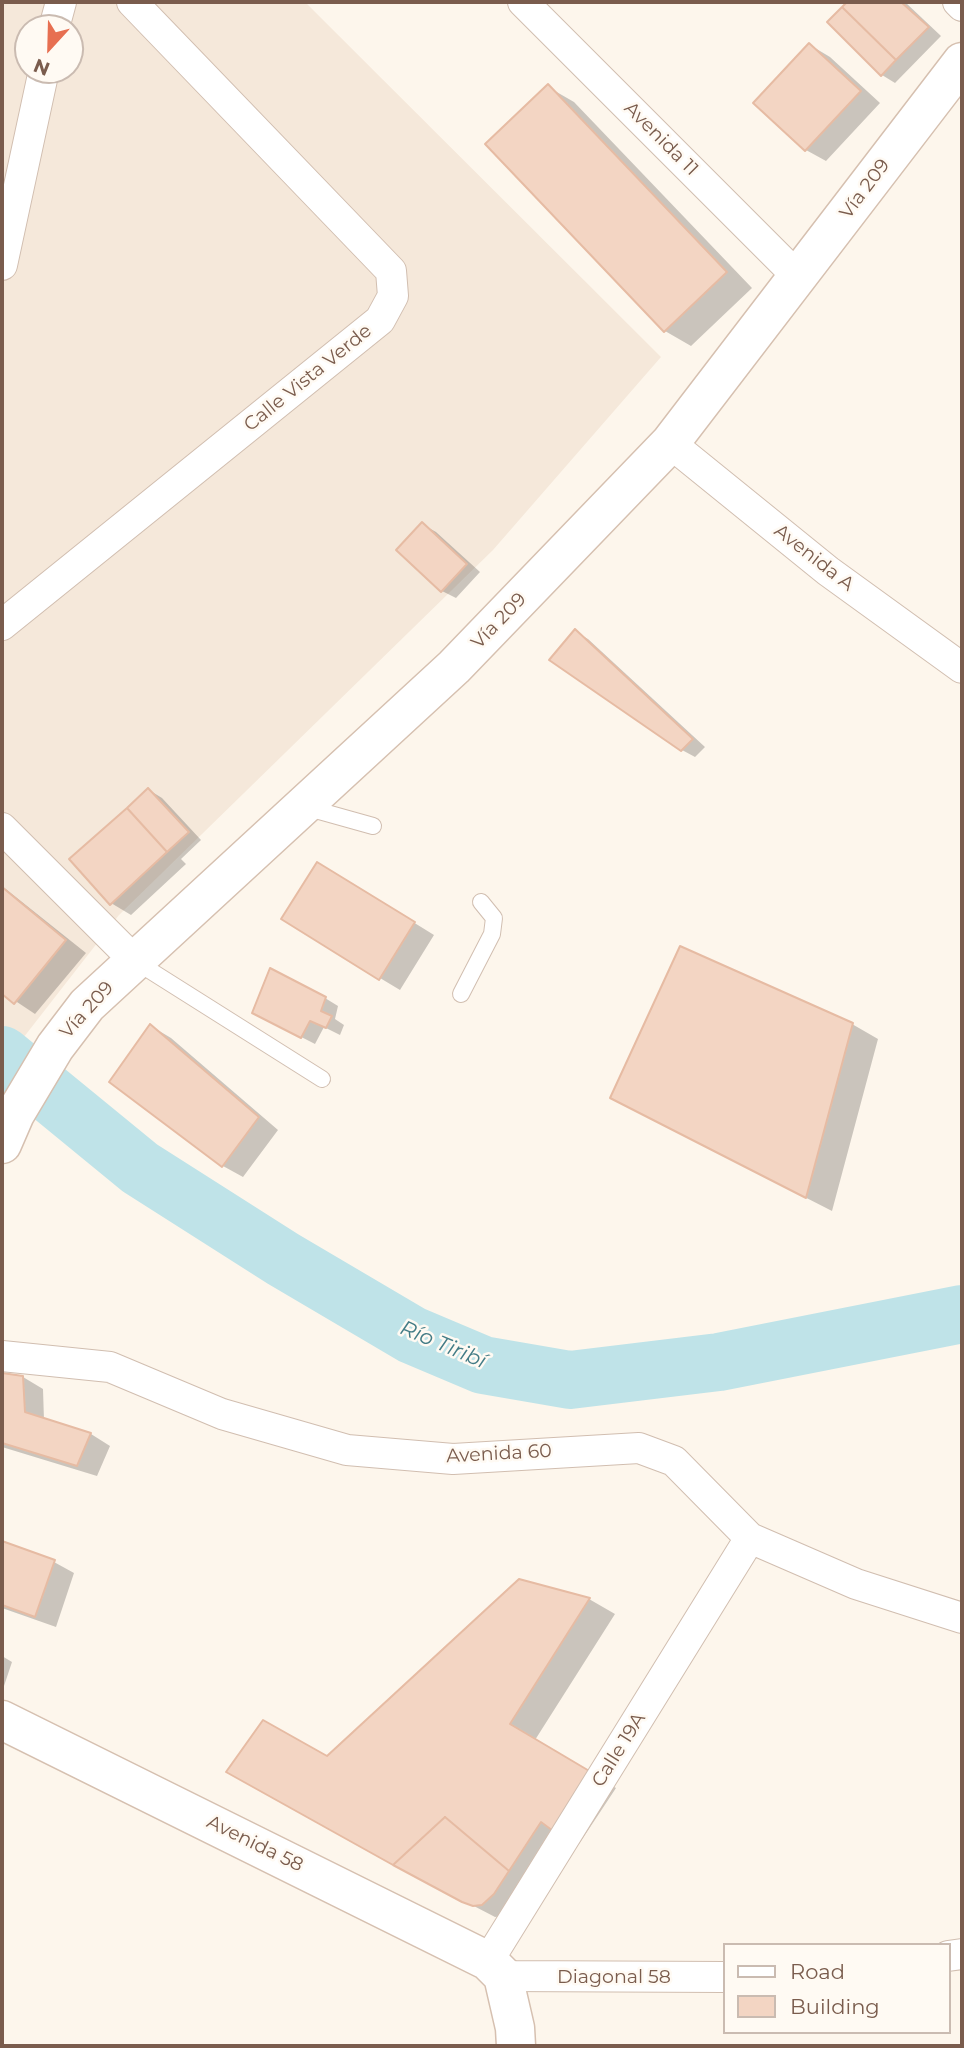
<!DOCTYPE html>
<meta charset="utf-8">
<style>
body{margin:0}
#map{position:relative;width:964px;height:2048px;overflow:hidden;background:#fdf6ec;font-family:Montserrat,sans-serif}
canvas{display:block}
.frame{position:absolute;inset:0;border:4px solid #7a5c4d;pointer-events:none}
.legend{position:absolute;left:723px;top:1943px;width:228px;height:91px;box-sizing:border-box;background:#fffaf3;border:2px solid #cabbb1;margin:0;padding:9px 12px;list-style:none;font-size:21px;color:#7a5c4d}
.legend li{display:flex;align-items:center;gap:14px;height:35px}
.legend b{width:35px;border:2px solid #cabbb1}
.north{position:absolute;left:14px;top:14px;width:70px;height:70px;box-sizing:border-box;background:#fffaf3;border:2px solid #cabbb1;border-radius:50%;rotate:202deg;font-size:19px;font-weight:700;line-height:28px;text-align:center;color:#7a5c4d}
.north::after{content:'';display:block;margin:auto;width:24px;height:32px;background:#e76f51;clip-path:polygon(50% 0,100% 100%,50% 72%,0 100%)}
</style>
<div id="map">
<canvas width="964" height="2048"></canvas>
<div class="frame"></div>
<ul class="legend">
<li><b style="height:9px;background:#fff"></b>Road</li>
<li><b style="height:19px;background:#f3d5c3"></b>Building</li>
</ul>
<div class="north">N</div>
</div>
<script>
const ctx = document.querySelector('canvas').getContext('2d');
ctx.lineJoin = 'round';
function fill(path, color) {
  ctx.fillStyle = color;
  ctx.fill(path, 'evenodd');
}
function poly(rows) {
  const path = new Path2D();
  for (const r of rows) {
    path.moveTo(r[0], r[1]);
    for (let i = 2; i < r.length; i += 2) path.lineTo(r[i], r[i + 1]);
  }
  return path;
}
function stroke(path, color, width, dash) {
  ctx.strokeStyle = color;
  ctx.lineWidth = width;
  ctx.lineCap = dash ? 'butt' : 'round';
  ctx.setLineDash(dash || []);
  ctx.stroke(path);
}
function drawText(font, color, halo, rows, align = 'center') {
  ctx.font = font + ' Montserrat,sans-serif';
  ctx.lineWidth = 5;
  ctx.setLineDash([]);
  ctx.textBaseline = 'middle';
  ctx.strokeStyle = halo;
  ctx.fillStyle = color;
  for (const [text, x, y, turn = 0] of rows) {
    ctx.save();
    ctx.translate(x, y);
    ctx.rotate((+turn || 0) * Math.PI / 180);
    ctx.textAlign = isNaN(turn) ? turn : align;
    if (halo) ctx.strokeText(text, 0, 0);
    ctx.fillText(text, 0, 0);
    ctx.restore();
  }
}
fill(poly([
 [2,2,305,2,661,357,493,550,119,915,20,1042,2,1026],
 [28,28,70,28,70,70,28,70]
]), '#f5e8da');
fill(poly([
 [850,2,905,2,941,36,895,83,882,75,829,22],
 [810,45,830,57,880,103,826,161,806,150],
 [548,87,574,102,752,288,691,346,665,331],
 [422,524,436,532,480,572,456,598,442,591],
 [575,632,588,639,705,747,695,757,682,750],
 [149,790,162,798,201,840,181,859,186,864,131,915,111,903],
 [337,875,434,935,400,990,380,978],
 [2,886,86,953,35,1014,2,992],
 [325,998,338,1006,335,1019,344,1025,340,1035,324,1027,315,1044,268,1020],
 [852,1024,878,1039,832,1211,638,1112],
 [151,1026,171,1038,278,1130,243,1177,223,1166,112,1081],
 [2,1374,23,1377,43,1389,44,1420,91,1434,110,1446,97,1476,2,1447],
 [2,1543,54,1562,74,1573,56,1627,2,1608],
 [589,1599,615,1614,535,1740,616,1788,579,1844,567,1837,503,1916,495,1917,420,1878,327,1759],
 [2,1656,12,1662,2,1692]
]), '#0003');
stroke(poly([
 [2,1055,140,1168,283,1259,412,1335,483,1365,570,1380,719,1362,962,1314]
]), '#bfe3e8', 58);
const building = poly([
 [847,2,901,2,929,27,896,60,842,7,847,2],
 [842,7,896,60,881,76,827,22,842,7],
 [809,43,861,91,805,151,753,103,809,43],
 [548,84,727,272,664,332,485,144,548,84],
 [422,522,467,564,441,592,396,550,422,522],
 [575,629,693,739,681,751,549,660,575,629],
 [148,788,189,832,167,852,127,808,148,788],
 [127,808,167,852,110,905,69,859,127,808],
 [317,862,415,922,379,980,281,919,317,862],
 [2,887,66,940,14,1004,2,994,2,887],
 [680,946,853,1023,806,1198,610,1098,680,946],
 [270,968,326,997,321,1011,332,1016,326,1028,310,1021,301,1038,252,1013,270,968],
 [150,1024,259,1117,222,1167,109,1082,150,1024],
 [2,1373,23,1376,25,1412,91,1433,77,1466,2,1443,2,1373],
 [2,1541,55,1560,35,1617,2,1605,2,1541],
 [519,1579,590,1598,510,1724,591,1772,553,1831,541,1822,509,1871,445,1817,393,1865,226,1772,263,1720,327,1756,519,1579],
 [445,1817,509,1871,494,1894,482,1905,473,1906,462,1902,393,1865,445,1817]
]);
fill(building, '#f3d5c3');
stroke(building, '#e6bba3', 2);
const lane = poly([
 [305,807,373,826],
 [135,961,322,1079],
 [461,994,492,934,494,918,481,902]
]);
const street = poly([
 [523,2,798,277],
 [958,2,962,6],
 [54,28,61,2],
 [2,265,44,70],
 [670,443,828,571,962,668],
 [2,625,380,320,393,296,391,271,132,2],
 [2,828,135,961],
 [2,1356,110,1367,222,1414,347,1450,453,1459,639,1448,674,1461,750,1538,856,1584,962,1618],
 [948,1956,962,1954],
 [488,1961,750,1538],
 [503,1976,724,1977]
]);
const secondary = poly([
 [2,1144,15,1114,55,1047,87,1005,454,667,670,443,962,62],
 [2,1720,488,1961,503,1976,515,2028,516,2046]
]);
stroke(lane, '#d1beb0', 18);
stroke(street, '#d1beb0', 32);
stroke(secondary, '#d6c0b0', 41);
stroke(lane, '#fff', 16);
stroke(street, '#fff', 30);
stroke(secondary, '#fff', 38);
drawText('19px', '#7a5c4d', '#fffaf3', [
 ["Avenida 11",661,139,45],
 ["Vía 209",865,189,-53],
 ["Calle Vista Verde",308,378,-39],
 ["Avenida A",814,558,38],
 ["Vía 209",499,621,-46],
 ["Vía 209",87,1010,-48],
 ["Avenida 60",499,1454,-3],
 ["Calle 19A",619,1750,-58],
 ["Avenida 58",255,1844,26],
 ["Diagonal 58",614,1977]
]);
drawText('italic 21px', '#437c86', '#fffaf3', [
 ["Río Tiribí",443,1345,23]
]);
</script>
